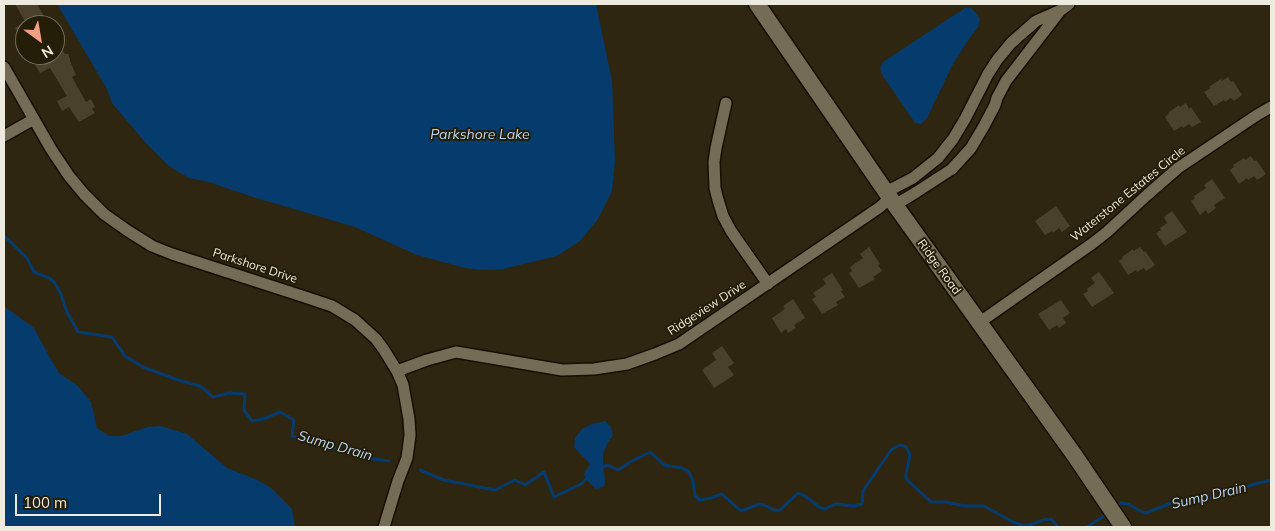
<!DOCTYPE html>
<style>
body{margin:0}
#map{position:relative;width:1275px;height:531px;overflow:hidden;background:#2e2611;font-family:Mulish,sans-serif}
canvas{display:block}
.frame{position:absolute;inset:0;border:5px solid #eeeadd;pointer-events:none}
.north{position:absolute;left:15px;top:15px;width:50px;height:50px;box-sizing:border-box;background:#241d08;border:1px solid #756f5d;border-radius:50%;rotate:148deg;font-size:14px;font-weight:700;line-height:20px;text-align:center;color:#eeeadd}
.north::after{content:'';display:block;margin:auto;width:18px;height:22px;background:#f39f84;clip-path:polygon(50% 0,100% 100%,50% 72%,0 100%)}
.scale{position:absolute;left:15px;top:494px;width:146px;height:22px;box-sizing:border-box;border:2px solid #eeeadd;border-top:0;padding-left:6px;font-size:15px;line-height:18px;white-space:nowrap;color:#eeeadd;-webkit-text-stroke:4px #241d08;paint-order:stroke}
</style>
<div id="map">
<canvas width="1275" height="531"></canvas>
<div class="frame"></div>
<div class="north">N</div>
<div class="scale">100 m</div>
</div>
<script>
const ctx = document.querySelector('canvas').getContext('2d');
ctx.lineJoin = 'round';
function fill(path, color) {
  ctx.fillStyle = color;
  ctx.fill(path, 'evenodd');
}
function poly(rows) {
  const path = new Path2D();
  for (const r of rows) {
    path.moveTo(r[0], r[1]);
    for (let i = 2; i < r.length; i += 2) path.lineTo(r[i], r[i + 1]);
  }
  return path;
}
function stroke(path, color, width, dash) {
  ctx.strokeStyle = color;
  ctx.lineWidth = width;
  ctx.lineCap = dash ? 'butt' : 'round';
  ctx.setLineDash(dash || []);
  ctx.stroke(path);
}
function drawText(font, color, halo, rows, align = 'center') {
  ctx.font = font + ' Mulish,sans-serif';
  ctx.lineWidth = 4;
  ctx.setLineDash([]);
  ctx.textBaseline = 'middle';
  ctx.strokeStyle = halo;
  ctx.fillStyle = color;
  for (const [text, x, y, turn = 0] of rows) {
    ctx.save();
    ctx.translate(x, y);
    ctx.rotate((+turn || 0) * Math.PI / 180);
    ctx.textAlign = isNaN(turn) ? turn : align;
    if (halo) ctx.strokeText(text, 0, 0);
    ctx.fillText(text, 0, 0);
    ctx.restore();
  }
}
fill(poly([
 [57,4,596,4,612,81,615,162,612,191,598,219,580,241,557,256,503,269,483,270,465,268,417,255,355,227,253,197,209,182,189,178,169,166,145,142,112,103,107,89],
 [965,8,971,8,976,13,980,19,978,27,968,40,952,66,927,118,921,124,915,123,883,76,880,68,883,62],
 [4,306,34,328,51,360,60,374,77,385,91,402,97,428,109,436,121,436,148,427,161,426,187,434,227,468,255,479,270,487,292,509,295,527,4,527],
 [605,421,611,427,613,435,607,444,603,454,603,463,605,481,604,487,596,489,586,479,584,474,590,464,574,447,575,438,582,429,592,424]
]), '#063c6d');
stroke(poly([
 [4,236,27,258,34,272,49,278,54,282,60,292,67,312,78,332,112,337,125,356,143,367,175,379,200,386,213,397,229,393,245,394,244,410,252,421,263,419,280,412,294,420,292,436,374,459,389,461],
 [601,468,608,465,618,470,632,461,650,452,664,465,682,468,689,472,693,481,695,496,700,500,711,498,722,494,741,511,759,504,764,505,774,510,779,511,798,493,805,496,819,507,825,509,835,504,854,506,862,504,863,491,891,450,896,447,900,445,906,447,910,455,906,474,906,479,931,502,946,502,965,506,984,506,1013,522,1022,525,1030,525,1043,520,1051,519,1058,527],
 [420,470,444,480,495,490,515,480,525,485,544,472,554,497,581,484,588,477],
 [1119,505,1121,503,1128,504,1142,512,1146,513,1174,502,1220,496,1235,492,1251,485,1271,480],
 [1087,527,1107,514]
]), '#063c6d', 3);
fill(poly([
 [15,4,37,4,45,18,47,17,52,25,26,25,26,23],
 [25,22,25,34,20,37,15,28],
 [62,50,65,54,68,54,70,59,70,61,76,75,72,77,86,102,91,99,95,107,92,109,95,113,79,122,69,107,62,111,57,101,67,96,50,68,40,73,35,65,53,55,55,55,55,54],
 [1228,77,1231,82,1233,81,1242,95,1234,101,1231,98,1225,102,1224,100,1214,106,1204,92,1211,88,1209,87,1221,79,1222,81],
 [1186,103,1189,109,1191,107,1201,122,1192,127,1189,124,1183,128,1182,126,1174,131,1165,117,1169,114,1168,113,1179,105,1180,107],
 [1251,156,1254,161,1256,160,1266,174,1257,180,1254,176,1248,180,1247,178,1239,184,1230,170,1234,167,1233,165,1244,158,1245,160],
 [1212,179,1225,198,1214,205,1216,208,1208,214,1206,210,1200,215,1191,201,1195,198,1194,196,1206,188,1204,185],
 [1056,206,1070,226,1062,232,1059,228,1053,233,1052,231,1045,235,1035,221],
 [1172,211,1187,232,1165,246,1156,233,1161,230,1160,228,1167,223,1164,217],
 [869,247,880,264,878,265,882,271,873,277,875,279,859,288,849,273,852,271,850,267,863,258,860,254],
 [1140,247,1144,252,1145,251,1155,265,1146,271,1144,268,1137,272,1136,270,1128,275,1119,261,1123,258,1122,257,1133,249,1134,251],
 [1099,272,1114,293,1092,307,1083,294,1088,291,1087,289,1095,283,1091,278],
 [832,273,843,290,841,291,845,297,836,302,838,305,822,314,812,299,816,297,813,293,826,284,823,279],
 [793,299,805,318,794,325,796,328,788,333,786,329,781,333,772,318,785,309,783,306],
 [1061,300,1070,313,1063,318,1066,323,1059,328,1057,325,1049,330,1038,314],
 [722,346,734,363,728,367,734,375,714,388,702,370,716,360,712,353]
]), '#49412b');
const street = poly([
 [4,67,51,149,69,176,84,194,104,214,128,231,152,246,172,254,302,296,332,306,355,320,376,339,384,350,397,371,403,385,409,419,410,435,407,458,398,481,384,527],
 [726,103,716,148,714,162,715,188,718,200,723,216,731,231,768,284],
 [4,136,34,119],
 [886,192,913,178,938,158,953,139,965,119,988,74,997,60,1011,43,1036,21,1061,10,1069,4],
 [895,205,915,193,952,169,971,148,984,126,995,105,997,98,1006,81,1060,11],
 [980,322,1093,243,1107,232,1147,195,1178,168,1257,115,1271,107],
 [397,371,427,360,456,352,562,370,594,369,627,364,655,354,679,344,880,207,890,198]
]);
const secondary = poly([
 [757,4,895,205,1075,456,1123,527]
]);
stroke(street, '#160f00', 14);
stroke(secondary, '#160f00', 19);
stroke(street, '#746c54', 11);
stroke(secondary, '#746c54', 16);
drawText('12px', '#eeeadd', '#241d08', [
 ["Waterstone Estates Circle",1128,194,-39],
 ["Parkshore Drive",255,266,18],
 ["Ridge Road",939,267,54],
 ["Ridgeview Drive",707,308,-33]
]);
drawText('italic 14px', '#bad5f4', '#241d08', [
 ["Parkshore Lake",480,135],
 ["Sump Drain",335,446,16],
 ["Sump Drain",1209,496,-13]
]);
</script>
